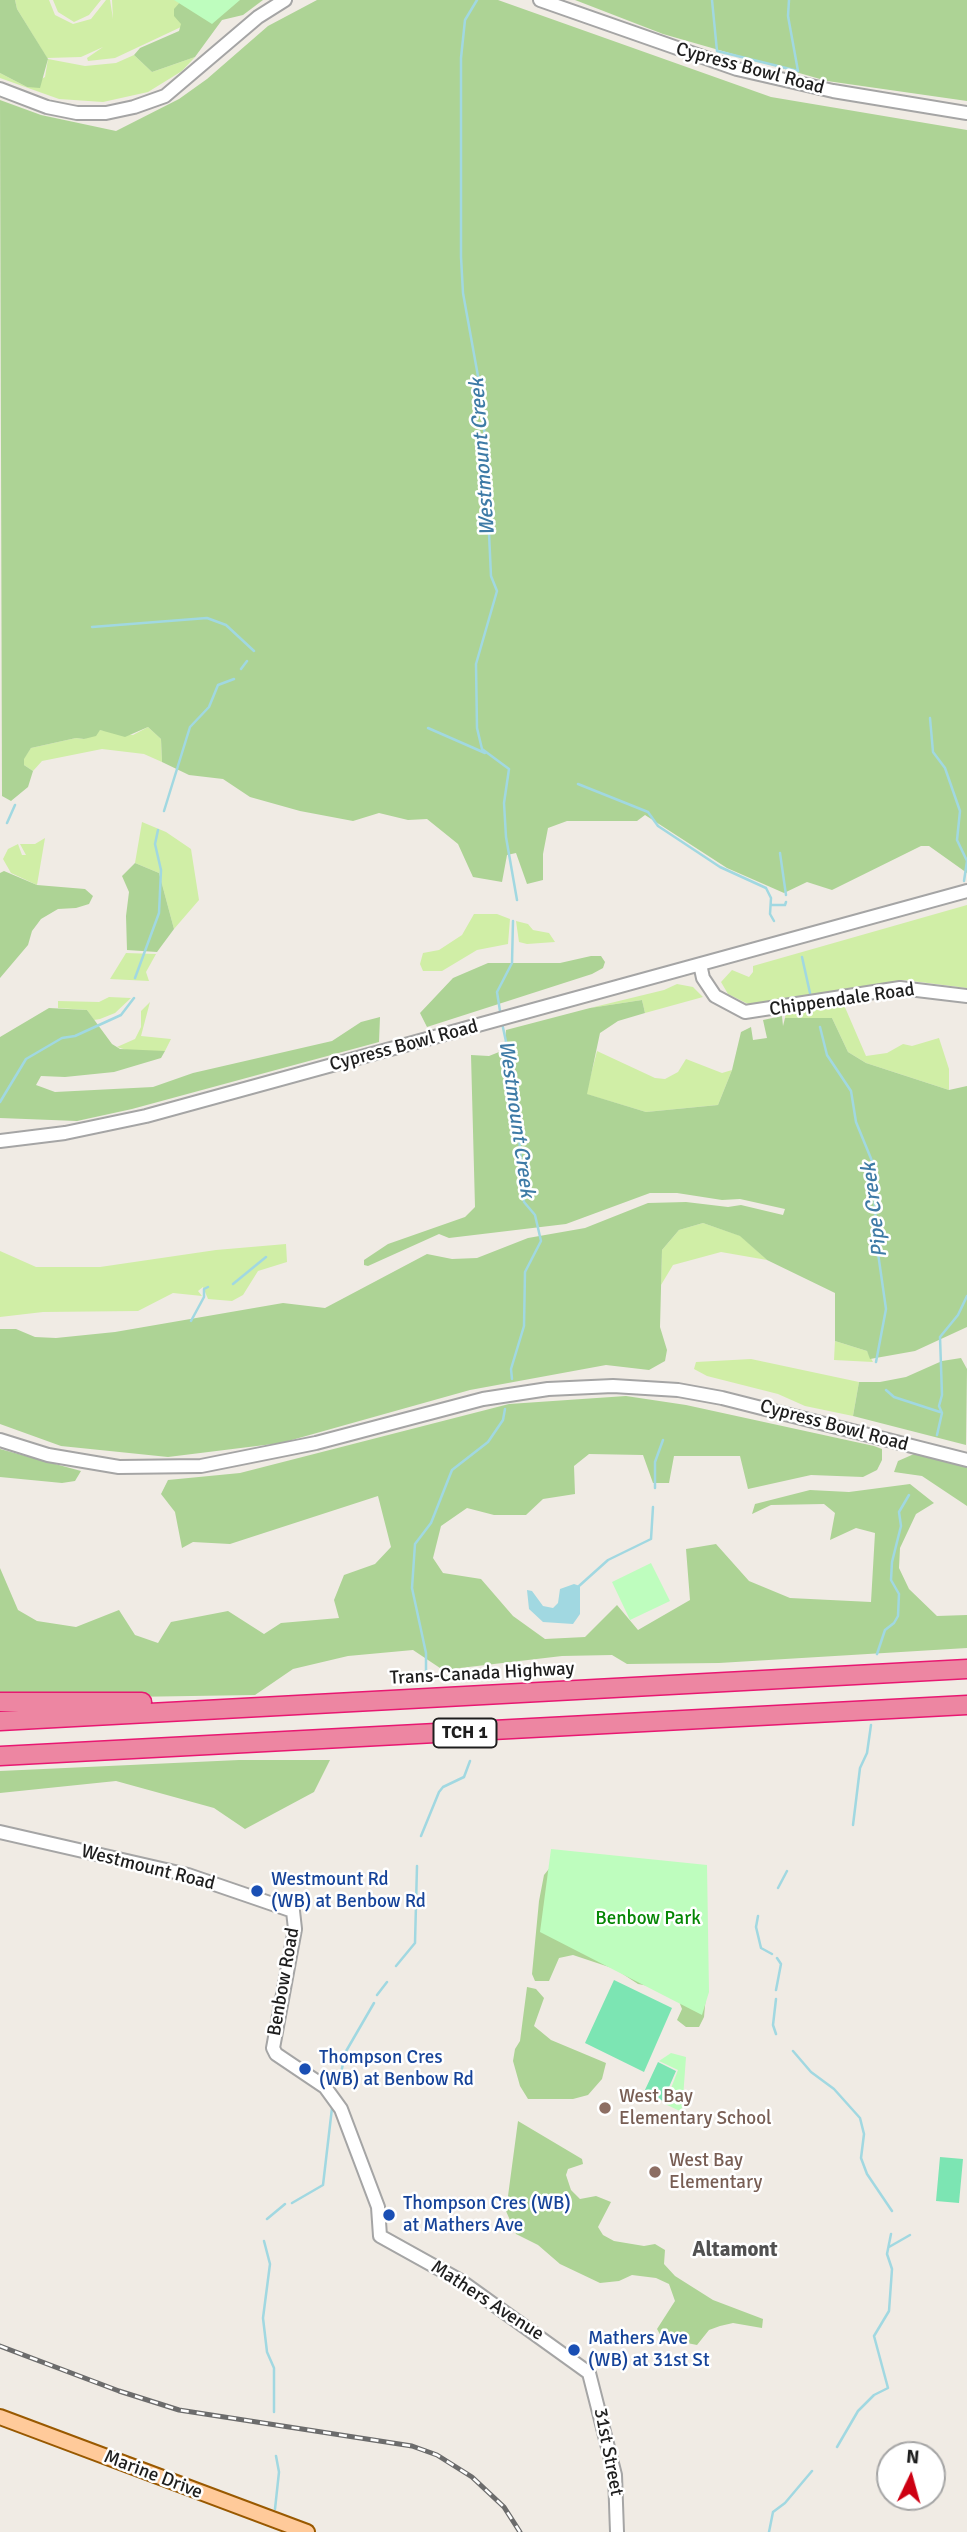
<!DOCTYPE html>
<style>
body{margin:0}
#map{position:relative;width:967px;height:2532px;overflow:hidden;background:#f0ebe4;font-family:Signika,sans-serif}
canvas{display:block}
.north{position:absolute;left:876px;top:2441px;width:70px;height:70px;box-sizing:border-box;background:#fff;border:2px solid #a5a5a5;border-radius:50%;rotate:5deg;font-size:19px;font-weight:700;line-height:28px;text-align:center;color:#1e1e1e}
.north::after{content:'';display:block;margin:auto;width:24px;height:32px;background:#cd0012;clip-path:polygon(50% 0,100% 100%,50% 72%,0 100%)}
</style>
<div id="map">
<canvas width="967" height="2532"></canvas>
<div class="north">N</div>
</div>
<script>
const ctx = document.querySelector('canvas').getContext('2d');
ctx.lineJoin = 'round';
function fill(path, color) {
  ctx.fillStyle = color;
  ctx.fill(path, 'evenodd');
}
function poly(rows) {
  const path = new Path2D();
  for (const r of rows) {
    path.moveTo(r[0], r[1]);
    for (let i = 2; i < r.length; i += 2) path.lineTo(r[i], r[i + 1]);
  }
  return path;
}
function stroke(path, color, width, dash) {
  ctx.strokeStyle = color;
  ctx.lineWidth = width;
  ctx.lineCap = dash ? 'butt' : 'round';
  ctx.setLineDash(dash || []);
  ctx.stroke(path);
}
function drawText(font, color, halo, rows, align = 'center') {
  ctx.font = font + ' Signika,sans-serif';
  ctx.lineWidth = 5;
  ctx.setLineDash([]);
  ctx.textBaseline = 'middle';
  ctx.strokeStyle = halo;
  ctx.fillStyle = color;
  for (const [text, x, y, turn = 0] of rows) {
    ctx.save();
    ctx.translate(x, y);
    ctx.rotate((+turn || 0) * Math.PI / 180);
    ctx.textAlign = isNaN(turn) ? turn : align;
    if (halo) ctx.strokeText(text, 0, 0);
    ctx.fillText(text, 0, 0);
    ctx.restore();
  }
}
fill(poly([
 [15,0,49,0,55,15,73,24,91,19,106,0,110,0,113,19,112,0,182,0,181,27,115,58,88,61,87,58,103,47,81,57,47,58,17,9],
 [53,0,101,0,89,15,74,22,58,12],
 [134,55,152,72,195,57,182,71,148,92,103,102,59,99,0,78,0,73,27,87,45,77,48,59,85,66,116,63],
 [148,727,161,739,162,762,144,754,102,749,42,761,33,771,24,765,24,758,31,748,76,738,84,739,100,730,133,735],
 [142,822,166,832,191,849,199,900,174,929,159,873,135,863],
 [45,838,37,885,11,873,3,859,8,849,18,844,22,855,26,855,20,844,35,844],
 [967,905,967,988,904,980,750,1005,728,994,721,982,732,970,749,977,753,972,753,966],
 [474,914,497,914,510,919,508,944,477,950,442,971,423,971,420,964,423,953,439,950,462,935],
 [516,921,528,924,533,930,549,933,555,942,527,944,519,942],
 [126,953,156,954,146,972,149,981,110,979],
 [677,984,693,987,703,997,645,1013,642,1000,590,1008,664,990],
 [109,997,131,998,115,1013,100,1019,94,1020,87,1010,58,1008,58,1001,99,1002],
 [150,1002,141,1036,171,1039,165,1051,133,1052,117,1047,135,1039,141,1027,141,1011],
 [844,1005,866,1056,887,1053,903,1044,912,1046,939,1038,949,1069,949,1090,866,1063,848,1052,832,1018,785,1018,785,1015],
 [597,1051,655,1078,665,1079,678,1072,686,1059,722,1073,732,1070,718,1105,646,1112,586,1094],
 [703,1223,741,1236,767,1260,721,1252,673,1265,661,1285,662,1250,679,1230],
 [286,1244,287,1262,258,1271,243,1295,232,1301,208,1299,203,1287,198,1291,202,1296,173,1293,138,1311,43,1312,0,1317,0,1251,36,1267,100,1267,216,1250],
 [835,1341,867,1351,873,1362,834,1360],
 [751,1359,859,1382,853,1416,805,1406,778,1394,707,1376,694,1369,696,1362]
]), '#d0eea6');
fill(poly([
 [0,0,15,0,17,9,48,59,40,88,27,87,0,73],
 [182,0,263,0,243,15,222,20,195,57,152,72,134,55,140,48,179,31,181,24,174,16,174,9],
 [317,0,498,0,771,97,967,130,967,873,929,846,921,846,832,890,807,882,784,893,727,868,645,815,637,821,567,821,548,828,543,854,543,880,527,884,516,853,507,855,502,882,473,877,458,844,427,819,408,820,379,813,353,821,300,811,250,797,223,779,189,775,162,762,161,739,148,727,125,737,100,730,96,736,84,739,76,738,31,748,24,759,24,765,33,771,28,787,11,801,2,796,0,100,41,115,116,131,179,99,207,79,268,26],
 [575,0,967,0,967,101,827,81,663,34],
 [135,863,159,873,174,929,157,952,127,950,126,916,129,892,122,876],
 [4,871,37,885,85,889,93,896,89,904,76,908,58,909,41,919,32,931,28,945,0,978,0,873],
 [591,956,601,956,605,962,603,968,592,974,427,1027,420,1013,453,978,488,963,560,963],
 [642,1000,645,1013,618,1021,600,1033,587,1094,646,1112,718,1105,732,1070,741,1032,751,1027,753,1040,767,1038,763,1020,782,1016,783,1026,785,1018,832,1018,848,1052,866,1063,949,1090,967,1086,967,1327,915,1351,870,1359,867,1351,835,1341,835,1293,767,1260,740,1236,703,1223,679,1230,662,1250,660,1327,667,1350,665,1361,649,1370,606,1365,470,1390,281,1443,168,1457,61,1446,0,1424,0,1329,16,1329,35,1337,56,1338,115,1332,283,1303,325,1308,427,1254,452,1259,477,1258,528,1238,585,1228,648,1203,686,1202,728,1207,741,1205,783,1215,785,1209,740,1199,722,1200,677,1193,650,1193,566,1224,449,1238,439,1234,368,1266,364,1265,364,1260,388,1244,465,1217,475,1207,471,1055,489,1056,504,1050,506,1030,590,1008],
 [49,1008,87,1010,112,1044,120,1049,165,1051,161,1058,114,1072,65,1077,41,1076,36,1085,55,1092,153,1087,193,1073,332,1041,361,1022,380,1017,379,1042,132,1109,77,1121,0,1118,0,1037],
 [961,1358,967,1369,966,1445,853,1416,859,1382,880,1382,906,1377,942,1361],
 [626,1396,686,1405,874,1446,882,1449,882,1460,877,1470,863,1477,811,1475,748,1489,740,1456,674,1456,669,1483,653,1483,643,1455,589,1454,574,1466,575,1494,543,1499,526,1515,494,1515,467,1508,441,1526,433,1558,443,1573,481,1579,513,1616,545,1639,585,1637,617,1605,638,1630,690,1600,686,1549,716,1544,749,1581,790,1598,871,1602,875,1533,856,1528,830,1540,835,1513,824,1504,771,1505,752,1514,755,1504,810,1490,849,1492,910,1484,934,1503,916,1514,900,1548,899,1568,909,1589,937,1616,967,1615,967,1648,719,1663,627,1664,612,1655,562,1656,443,1670,413,1650,348,1656,293,1669,255,1695,0,1699,0,1568,18,1610,37,1621,76,1627,119,1610,135,1635,158,1643,171,1622,228,1611,264,1634,281,1623,339,1618,334,1600,344,1575,375,1564,391,1547,378,1496,230,1544,193,1542,182,1548,175,1512,161,1494,168,1480,240,1473,509,1404],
 [0,1449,81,1471,75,1481,62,1483,0,1477],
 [914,1454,967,1467,967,1506,922,1476,894,1472,898,1461],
 [239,1760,330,1760,314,1792,245,1829,214,1808,116,1781,0,1793,0,1771],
 [552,1865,706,1995,704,2017,699,2027,686,2027,677,2020,682,2009,675,1991,638,1984,615,1969,573,1955,559,1958,549,1981,535,1981,532,1974,539,1901,544,1875],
 [527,1987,536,1989,544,1998,534,2026,551,2040,606,2063,602,2079,588,2095,573,2099,528,2099,520,2086,513,2061,515,2049,520,2041],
 [518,2121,582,2159,583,2164,568,2169,566,2175,571,2190,580,2199,596,2196,611,2202,598,2227,603,2235,614,2241,644,2246,655,2244,665,2250,664,2264,675,2276,713,2300,763,2319,762,2328,733,2323,720,2326,709,2330,697,2345,662,2338,657,2329,675,2301,669,2284,656,2278,632,2275,619,2281,600,2283,560,2264,538,2245,516,2234,506,2211]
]), '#add395');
fill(poly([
 [174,0,240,0,212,24],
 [651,1563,670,1601,630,1620,612,1582],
 [551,1849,707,1865,709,1992,702,2015,540,1932],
 [671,2053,686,2057,682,2112,665,2104,678,2070,659,2061]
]), '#befdbe');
fill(poly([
 [614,1980,672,2008,644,2072,585,2043],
 [658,2062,676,2071,663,2101,644,2092],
 [940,2157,963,2159,959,2203,936,2201]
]), '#7ce5b3');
fill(poly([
 [574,1584,580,1586,580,1614,573,1624,543,1622,529,1609,527,1590,532,1591,543,1606,553,1608,558,1603,560,1589]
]), '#a1d8e1');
stroke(poly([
 [477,0,465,20,461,58,461,257,463,293,483,404,491,576,497,591,476,664,477,728,482,749,509,769,504,803,506,837,517,900],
 [712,0,717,51,798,71,788,16,789,0],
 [92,627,207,618,226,625,254,651],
 [241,669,247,661],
 [930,718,933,752,945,768,960,811,957,840,967,861,964,881],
 [428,728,485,753],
 [578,784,648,812,658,826,720,867,766,888,771,898,770,914,774,921],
 [164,811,190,727,209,707,218,685,234,679],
 [7,823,15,805],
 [780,853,786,895],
 [772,905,785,905,786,902],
 [802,957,810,993],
 [135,978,159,913,161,870,155,844,158,830],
 [500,1011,497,992,512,963,513,921],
 [502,1023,515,1083,524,1202,535,1215,541,1241,525,1272,524,1326,511,1369,512,1379],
 [820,1027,827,1055,851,1091,856,1122,872,1161,878,1253,886,1309,876,1362],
 [0,1102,26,1059,62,1038,75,1036,121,1015,134,998],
 [233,1284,266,1257],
 [191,1321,204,1297,204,1289,208,1287],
 [886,1390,894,1397,940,1412],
 [937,1435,942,1413,939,1406,942,1395,940,1337,958,1315,967,1296],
 [655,1488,655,1462,663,1440],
 [579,1586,608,1560,651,1539,653,1507],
 [877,1654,885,1630,894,1623,898,1616,899,1594,891,1580,892,1562,901,1526,899,1512,909,1495],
 [426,1672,426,1653,412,1588,415,1544,431,1523,452,1470,488,1442,503,1420,505,1409],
 [853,1825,860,1768,867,1753,871,1725],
 [421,1836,439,1792,443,1787,464,1777,470,1761],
 [778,1888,787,1871],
 [758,1916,756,1927,761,1948,772,1954],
 [396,1966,415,1943,417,1866],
 [776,1990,781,1964,777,1958],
 [377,1995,387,1982],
 [776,1999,773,2025,776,2034],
 [793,2051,811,2072,834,2089,860,2118,864,2134,861,2158,867,2174,892,2211],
 [339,2084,345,2053,374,2003],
 [292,2203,323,2185,332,2108],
 [267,2219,285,2204],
 [264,2241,270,2264,263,2318,267,2352,274,2368,274,2412],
 [889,2247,910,2235],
 [837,2447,858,2411,874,2395,888,2388,874,2336,889,2311,892,2269,887,2254,891,2234],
 [275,2509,279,2472,276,2456],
 [769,2532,773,2512,785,2503,812,2471]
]), '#a1d8e1', 2.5);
const minor = poly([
 [540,0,737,69,833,91,967,113],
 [0,89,47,107,77,113,106,113,134,107,165,96,258,17,285,0],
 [700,964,703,978,715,996,745,1012,900,988,967,996],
 [0,1141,65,1133,146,1116,967,891],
 [0,1440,48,1455,119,1467,201,1466,316,1443,483,1399,548,1389,613,1386,678,1390,722,1398,967,1460],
 [0,1832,188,1875,293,1911,295,1929,273,2048,276,2054,325,2087,341,2109,378,2207,380,2236,461,2281,589,2373,615,2475,617,2532]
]);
const major = poly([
 [0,2417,307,2532]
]);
const highway = poly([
 [0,1702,142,1702],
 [0,1721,967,1669],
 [0,1756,967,1705]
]);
stroke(minor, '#a5a5a5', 16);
stroke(major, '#995900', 18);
stroke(highway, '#e81771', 21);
stroke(minor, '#fff', 12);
stroke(major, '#ffca9a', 14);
stroke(highway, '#ed86a2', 18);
const rail = poly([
 [0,2346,119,2391,179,2410,412,2446,437,2455,472,2477,504,2507,520,2532]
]);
stroke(rail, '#6c6c6c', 5);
stroke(rail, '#fff', 2.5, [8]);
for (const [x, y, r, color] of [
 [257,1891,7,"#1a4fb4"],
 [305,2069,7,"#1a4fb4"],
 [605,2108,7,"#8d6e63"],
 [655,2172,7,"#8d6e63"],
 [389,2215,7,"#1a4fb4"],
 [574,2350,7,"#1a4fb4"]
]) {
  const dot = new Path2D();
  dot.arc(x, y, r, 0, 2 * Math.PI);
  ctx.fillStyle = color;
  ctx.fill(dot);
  stroke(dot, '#fff', 2.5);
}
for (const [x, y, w] of [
 [465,1733,63]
]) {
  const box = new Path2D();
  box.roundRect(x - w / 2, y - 14.5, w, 29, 5);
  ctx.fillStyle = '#fff';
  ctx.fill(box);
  stroke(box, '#1e1e1e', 2);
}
drawText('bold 18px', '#1e1e1e', null, [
 ["TCH 1",465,1733]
]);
drawText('19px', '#1e1e1e', '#fff', [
 ["Cypress Bowl Road",750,69,15],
 ["Chippendale Road",842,1000,-8],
 ["Cypress Bowl Road",404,1046,-15],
 ["Cypress Bowl Road",834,1426,15],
 ["Trans-Canada Highway",482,1674,-3],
 ["Westmount Road",148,1868,14],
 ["Benbow Road",284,1982,-80],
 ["Mathers Avenue",487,2301,33],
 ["31st Street",608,2452,79],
 ["Marine Drive",153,2475,21]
]);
drawText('19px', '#164399', '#fff', [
 ["Westmount Rd",271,1880],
 ["(WB) at Benbow Rd",271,1902],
 ["Thompson Cres",319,2058],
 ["(WB) at Benbow Rd",319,2080],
 ["Thompson Cres (WB)",403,2204],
 ["at Mathers Ave",403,2226],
 ["Mathers Ave",588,2339],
 ["(WB) at 31st St",588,2361]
], 'left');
drawText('19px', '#048603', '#fff', [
 ["Benbow Park",648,1919]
]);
drawText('19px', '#785e54', '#fff', [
 ["West Bay",619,2097],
 ["Elementary School",619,2119],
 ["West Bay",669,2161],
 ["Elementary",669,2183]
], 'left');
drawText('italic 21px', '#3e7ba6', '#fff', [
 ["Westmount Creek",483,457,-94],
 ["Westmount Creek",516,1119,82],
 ["Pipe Creek",875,1210,-97]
]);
drawText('bold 21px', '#515151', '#fff', [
 ["Altamont",735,2250]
]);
</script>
